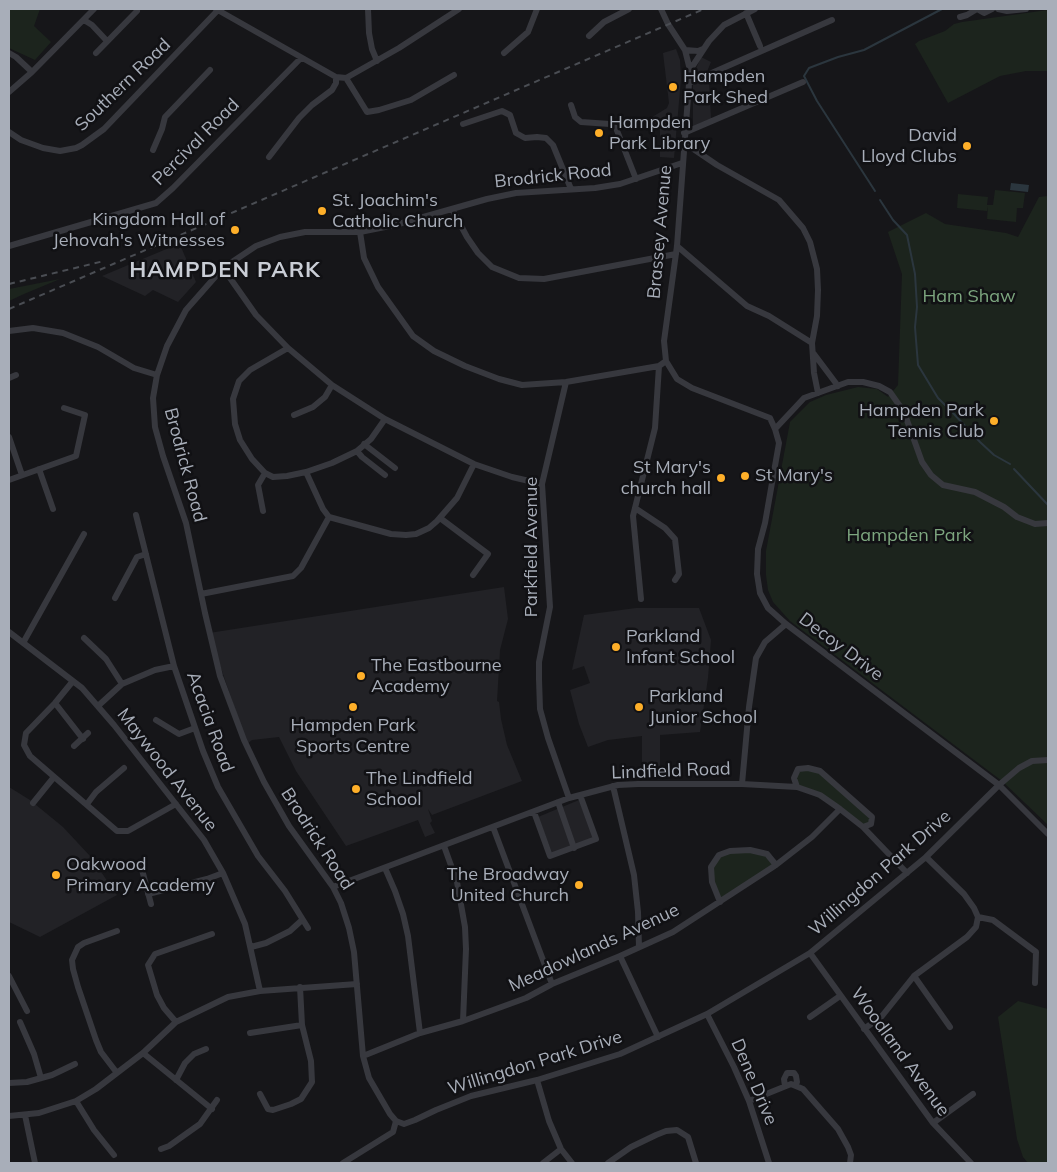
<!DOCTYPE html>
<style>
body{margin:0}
#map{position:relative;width:1057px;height:1172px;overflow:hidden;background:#161619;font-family:Mulish,sans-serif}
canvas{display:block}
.frame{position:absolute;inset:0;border:10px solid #a8aeb9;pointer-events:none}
</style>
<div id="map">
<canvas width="1057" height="1172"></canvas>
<div class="frame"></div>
</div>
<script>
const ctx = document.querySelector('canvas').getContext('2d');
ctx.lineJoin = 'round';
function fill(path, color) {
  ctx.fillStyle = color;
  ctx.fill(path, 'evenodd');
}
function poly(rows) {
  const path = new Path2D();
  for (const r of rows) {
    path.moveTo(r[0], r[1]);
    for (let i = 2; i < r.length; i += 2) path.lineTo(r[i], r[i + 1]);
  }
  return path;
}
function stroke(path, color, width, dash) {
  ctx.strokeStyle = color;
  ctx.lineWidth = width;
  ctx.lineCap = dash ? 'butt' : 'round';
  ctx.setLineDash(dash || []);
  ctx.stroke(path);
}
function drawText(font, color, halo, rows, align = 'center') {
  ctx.font = font + ' Mulish,sans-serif';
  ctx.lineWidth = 5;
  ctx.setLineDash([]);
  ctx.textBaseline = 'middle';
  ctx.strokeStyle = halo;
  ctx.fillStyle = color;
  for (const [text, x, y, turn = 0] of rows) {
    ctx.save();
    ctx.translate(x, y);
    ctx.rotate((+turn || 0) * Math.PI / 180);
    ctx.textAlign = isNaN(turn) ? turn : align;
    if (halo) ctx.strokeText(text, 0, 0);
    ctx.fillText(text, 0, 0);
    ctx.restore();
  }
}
fill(poly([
 [676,49,680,60,681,79,674,158,660,157,660,127,652,128,649,119,667,108,669,103,663,53],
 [701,57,711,62,706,74,709,81,711,119,695,126,693,126,693,83,695,71],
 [176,245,178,249,181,247,196,282,178,302,153,290,145,296,102,276],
 [504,587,508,619,500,650,497,701,499,702,501,719,507,745,522,781,432,815,428,809,432,821,430,823,435,833,425,837,418,820,346,846,296,771,279,737,252,740,247,744,209,633],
 [636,608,699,608,711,640,708,678,700,732,660,735,660,777,642,777,642,736,608,740,588,747,579,724,570,690,590,683,584,666,572,670,584,615],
 [9,787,30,800,63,827,90,856,117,895,40,937,9,922],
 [579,800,594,838,553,855,538,817]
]), '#222226');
fill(poly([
 [9,9,40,9,34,26,51,42,35,60,9,48],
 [1048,10,1048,71,1026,71,1000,76,948,103,915,44,919,41,945,31,954,24,962,22],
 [995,190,1025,193,1023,208,1017,208,1016,222,987,219,988,206,987,211,957,208,958,194,988,197,987,205,993,205],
 [1048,196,1048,825,1002,781,790,621,773,602,768,590,766,575,766,551,790,422,810,402,826,395,858,387,877,389,888,397,898,385,902,274,888,232,926,213,945,224,1006,233,1018,237,1039,197],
 [60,279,24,294,9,301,9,289],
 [798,769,820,771,872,817,871,824,863,827,840,809,797,787,794,778],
 [730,851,767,854,776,865,720,902,711,867,719,855],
 [1018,1001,1048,1009,1048,1163,1028,1163,1023,1157,1017,1139,998,1017]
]), '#1c241d');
fill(poly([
 [1011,183,1029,185,1028,192,1010,190]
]), '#2b363e');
stroke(poly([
 [875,191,817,101,804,76,809,68,838,57,864,50,942,9],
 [880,200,893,220,907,235,915,274,917,307,915,327,918,365,938,398,949,409],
 [953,413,980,442,994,455,1010,464],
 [1014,469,1048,505]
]), '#2b363e', 2);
stroke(poly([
 [216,9,336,77,346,78,399,48,459,9],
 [368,9,369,33,372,49,377,61],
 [661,9,668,24,685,50,690,70,677,246,664,341,666,361,677,379,692,388,770,418,775,429,779,443,765,523,758,549,757,574,760,593,768,608,786,624,999,785,1048,834],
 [977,9,984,13,992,9],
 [998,9,1007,11,1026,9],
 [746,13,760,46],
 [960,17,967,15,977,9],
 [84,20,92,25,107,41],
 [589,36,604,22,629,9],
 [685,50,698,51,703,49],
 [9,53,16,57,32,72],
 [96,53,137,11],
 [504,53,528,32,537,9],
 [690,70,709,41,724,25,755,9],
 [346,78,367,112,379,110,411,100,454,75],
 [689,83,832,20],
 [9,92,32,72,94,9],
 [571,105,575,117,581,122,610,124,616,128,636,179],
 [463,124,502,111,510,115,516,133,525,138,537,137,546,138,553,145,571,189],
 [9,132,21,140,43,148,60,151,76,148,82,145,104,129,219,9],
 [684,133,803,82],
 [683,142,717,165,779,200,803,228,810,242,817,269,818,290,817,316,812,343,814,373,818,393],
 [153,150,162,129,165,117,210,70],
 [269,157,299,118,312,105,332,90,336,83,336,77],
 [682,163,620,184,595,188,516,193,487,199,395,225,360,232,305,232,280,237,256,246,223,268,186,310,167,346,157,375,153,398,155,427,163,456,186,523,205,613,220,676,244,740,264,782,289,826,333,887,341,903,349,928,354,952,363,1056,369,1078,390,1114,396,1121,404,1124,415,1120,436,1110,471,1096,537,1080,620,1054,707,1014,810,953,926,857,999,785,1019,768,1032,761,1048,760],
 [452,209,467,237,478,253,492,267,519,278,544,279,676,254],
 [360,232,364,258,378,287,413,336,434,351,465,366,499,379,522,385,566,382,659,366,666,361],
 [9,246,156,203,173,188,301,58],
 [677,246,747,306,769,316,812,343],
 [223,268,256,315,288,348,332,385,385,419,474,464,512,477,542,484],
 [9,331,33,328,63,333,98,347,134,368,157,375],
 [288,348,250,370,239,381,233,399,235,424,240,440,252,459,265,473,273,477,287,476,306,472,332,463,357,451,371,439,385,419],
 [814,354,838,386],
 [9,378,16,375],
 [566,382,542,484,550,607,539,662,539,679,540,709,548,738,569,798],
 [294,415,313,407,325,397,332,385],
 [775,429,804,398,848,382,863,382,879,386,890,392,904,412,922,462,931,475,943,485,975,492,1004,507,1017,517,1035,524,1048,523],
 [9,437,22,475],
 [364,444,395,468],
 [357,451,362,457,385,475],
 [39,469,53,509],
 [306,472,323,509,329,517,391,534,406,535,416,534,429,528,437,521,457,498,474,464],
 [9,480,76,456,85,415,64,408],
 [635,508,665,528,675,539,679,574,675,580],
 [263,511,258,485,265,473],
 [136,515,174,666,203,751,218,787,258,856,285,891,308,928],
 [440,518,488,554,473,575],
 [201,594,293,576,301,568,329,517],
 [115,598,137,557,146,554],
 [641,599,633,516,655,428,659,366],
 [9,632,82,688,114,725,204,840,223,873,245,924,260,991],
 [84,638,106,659,122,684],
 [23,643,84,534],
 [73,681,55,703,26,733,24,745,30,756,117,831,128,831,176,804],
 [55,703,83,739],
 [98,706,122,684,155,670,174,666],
 [156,720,179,734,195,728],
 [74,746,88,733],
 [742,784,749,707,756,658,765,642,786,624],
 [613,786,634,875,638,912,639,947],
 [797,787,794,778,798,769,808,768,820,771,872,817,871,824,863,827],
 [558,802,574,848],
 [33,803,54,777],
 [87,804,96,792,124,768],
 [534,812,550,856,596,839,580,795],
 [493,827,552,984],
 [444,846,457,882,465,927,466,949,463,1021],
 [140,862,151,904],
 [385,868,395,891,403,914,408,936,420,1033],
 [333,887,569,798,618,785,638,784,742,784,797,787,820,795,840,809,863,827,907,873],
 [148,894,207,879,223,873],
 [720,902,712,882,711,867,719,855,730,851,750,850,767,854,776,865],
 [978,917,993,920,1036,952,1035,983],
 [251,947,266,943,290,931,302,920],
 [810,953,933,1123,971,1163],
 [620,956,658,1037],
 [9,976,27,1011],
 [914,976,950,1027],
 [707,1014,734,1067,749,1101,769,1163],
 [810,1017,840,996],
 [20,1022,34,1054,41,1078],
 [176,1022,164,1008,157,995,148,965,155,954,212,934],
 [864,1029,882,1016,914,976,967,937,976,927,978,917,974,908,964,894,926,857],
 [250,1033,302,1025],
 [143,1053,212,1109],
 [363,1056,420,1033,463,1021,526,998,552,984,620,956,673,932,776,865,812,837,840,809],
 [117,1073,101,1052,96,1040,78,987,73,969,72,960,78,947,84,943,117,931],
 [176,1080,185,1063,194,1054,206,1049],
 [537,1080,549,1121,561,1149,572,1163],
 [9,1083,27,1082,52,1075,75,1064],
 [785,1086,784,1079,787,1073,794,1073,796,1076,797,1082,795,1085],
 [260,1094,268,1109,273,1110,291,1104,301,1099,312,1082,311,1061,302,1025,300,987],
 [76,1101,94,1130,114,1155],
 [749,1101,791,1084,803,1089,838,1129,848,1147,851,1155,850,1163],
 [25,1115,35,1163],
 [9,1116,39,1113,76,1101,96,1089,143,1053,176,1022,228,997,260,991,357,984],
 [933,1123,973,1094],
 [161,1149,169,1146,200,1124,217,1100],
 [343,1163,393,1132,396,1121],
 [543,1163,561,1149],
 [608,1163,631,1147,656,1135,666,1131,677,1130,688,1137,696,1163]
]), '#37383e', 6);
stroke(poly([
 [9,284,104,261],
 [9,309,704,9]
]), '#4a4d53', 2, [6, 5]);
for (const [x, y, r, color] of [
 [673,87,5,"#feaf29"],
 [599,133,5,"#feaf29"],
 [967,146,5,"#feaf29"],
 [322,211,5,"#feaf29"],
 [235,230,5,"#feaf29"],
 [994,421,5,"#feaf29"],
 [745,476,5,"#feaf29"],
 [721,478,5,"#feaf29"],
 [616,647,5,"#feaf29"],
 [361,676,5,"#feaf29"],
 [353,707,5,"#feaf29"],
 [639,707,5,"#feaf29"],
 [356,789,5,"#feaf29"],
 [56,875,5,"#feaf29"],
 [579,885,5,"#feaf29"]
]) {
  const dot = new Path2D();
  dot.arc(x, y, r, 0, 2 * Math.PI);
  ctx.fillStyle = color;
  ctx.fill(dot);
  stroke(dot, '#111114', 2);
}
drawText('18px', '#a8aeb9', '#111114', [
 ["Hampden",683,77],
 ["Park Shed",683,98],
 ["Hampden",609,123],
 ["Park Library",609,144],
 ["David",957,136,"right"],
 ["Lloyd Clubs",957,157,"right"],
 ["St. Joachim's",332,201],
 ["Catholic Church",332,222],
 ["Kingdom Hall of",225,220,"right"],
 ["Jehovah's Witnesses",225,241,"right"],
 ["Hampden Park",984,411,"right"],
 ["Tennis Club",984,432,"right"],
 ["St Mary's",711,468,"right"],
 ["church hall",711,489,"right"],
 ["St Mary's",755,476],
 ["Parkland",626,637],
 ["Infant School",626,658],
 ["The Eastbourne",371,666],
 ["Academy",371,687],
 ["Parkland",649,697],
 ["Junior School",649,718],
 ["Hampden Park",353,726,"center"],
 ["Sports Centre",353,747,"center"],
 ["The Lindfield",366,779],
 ["School",366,800],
 ["Oakwood",66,865],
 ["Primary Academy",66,886],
 ["The Broadway",569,875,"right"],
 ["United Church",569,896,"right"]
], 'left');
drawText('18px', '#a8aeb9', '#111114', [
 ["Southern Road",123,85,-44],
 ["Percival Road",196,142,-45],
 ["Brodrick Road",553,176,-6],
 ["Brassey Avenue",660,232,-85],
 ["Brodrick Road",185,465,75],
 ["Parkfield Avenue",532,547,-90],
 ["Decoy Drive",841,647,37],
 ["Acacia Road",210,722,70],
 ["Maywood Avenue",167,770,52],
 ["Lindfield Road",671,771,-2],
 ["Brodrick Road",317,839,57],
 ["Willingdon Park Drive",880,873,-41],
 ["Meadowlands Avenue",594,948,-25],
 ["Woodland Avenue",900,1052,54],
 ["Willingdon Park Drive",535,1063,-17],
 ["Dene Drive",754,1082,67]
]);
drawText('18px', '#7da67f', '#111114', [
 ["Ham Shaw",969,297],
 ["Hampden Park",909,536]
]);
ctx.letterSpacing = '1px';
drawText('bold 22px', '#c9cdd5', '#111114', [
 ["HAMPDEN PARK",225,270]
]);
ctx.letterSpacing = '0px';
</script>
